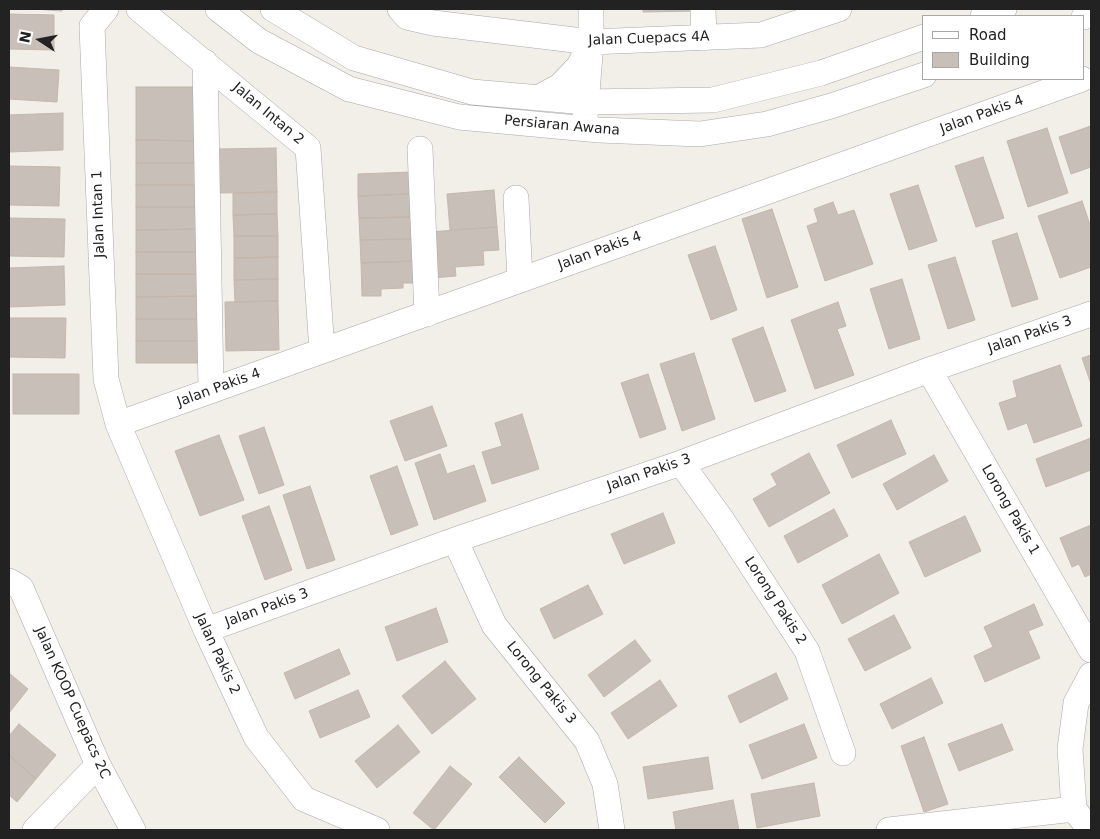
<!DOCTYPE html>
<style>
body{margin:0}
#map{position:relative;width:1100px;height:839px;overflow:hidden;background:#f2efe9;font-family:"DejaVu Sans",sans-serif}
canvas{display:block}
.frame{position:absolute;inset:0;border:10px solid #222;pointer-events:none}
.legend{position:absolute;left:922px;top:15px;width:162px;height:65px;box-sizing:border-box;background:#fff;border:1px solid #a7a7a7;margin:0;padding:6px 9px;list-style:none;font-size:15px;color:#222}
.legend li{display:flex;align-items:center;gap:10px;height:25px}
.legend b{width:25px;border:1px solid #a7a7a7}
.north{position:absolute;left:15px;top:15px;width:50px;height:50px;-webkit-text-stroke:4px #fff;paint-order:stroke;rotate:281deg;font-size:14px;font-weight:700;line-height:20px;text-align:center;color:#222}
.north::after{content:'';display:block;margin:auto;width:18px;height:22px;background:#222;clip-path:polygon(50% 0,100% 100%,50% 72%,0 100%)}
</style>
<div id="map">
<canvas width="1100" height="839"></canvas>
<div class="frame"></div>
<ul class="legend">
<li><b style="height:6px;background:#fff"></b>Road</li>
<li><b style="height:14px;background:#c7bfb8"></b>Building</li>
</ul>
<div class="north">N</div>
</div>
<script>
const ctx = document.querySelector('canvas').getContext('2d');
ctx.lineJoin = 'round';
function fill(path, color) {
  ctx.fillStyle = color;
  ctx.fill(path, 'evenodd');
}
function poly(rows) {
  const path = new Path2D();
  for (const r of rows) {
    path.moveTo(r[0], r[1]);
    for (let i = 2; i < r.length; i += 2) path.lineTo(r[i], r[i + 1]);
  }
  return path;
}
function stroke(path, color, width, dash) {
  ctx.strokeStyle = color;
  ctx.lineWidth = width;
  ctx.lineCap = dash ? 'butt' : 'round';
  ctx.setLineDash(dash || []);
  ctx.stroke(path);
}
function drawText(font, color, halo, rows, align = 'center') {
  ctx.font = font + ' "DejaVu Sans",sans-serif';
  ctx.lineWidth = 5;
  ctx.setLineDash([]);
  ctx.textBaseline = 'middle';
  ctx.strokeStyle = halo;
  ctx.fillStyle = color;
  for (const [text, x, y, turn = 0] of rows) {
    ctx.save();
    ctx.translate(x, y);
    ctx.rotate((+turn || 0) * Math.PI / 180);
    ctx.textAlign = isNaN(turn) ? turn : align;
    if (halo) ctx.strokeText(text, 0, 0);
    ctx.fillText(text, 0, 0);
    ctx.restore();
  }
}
const building = poly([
 [34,9,62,9,62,11,34,9],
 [643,9,697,9,697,11,643,12,643,9],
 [9,14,54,15,54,50,9,49,9,14],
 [9,67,59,70,57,102,9,99,9,67],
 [136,87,203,87,204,141,136,140,136,87],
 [63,113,63,150,9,152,9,115,63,113],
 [1091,126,1091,167,1071,174,1059,137,1091,126],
 [1047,128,1068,193,1028,207,1007,141,1047,128],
 [136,140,204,141,203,163,136,163,136,140],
 [276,148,277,192,219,193,218,149,276,148],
 [983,157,1004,218,976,227,955,166,983,157],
 [136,163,203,163,203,185,136,185,136,163],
 [9,166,60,167,59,206,9,205,9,166],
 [411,172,412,194,358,196,358,174,411,172],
 [136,185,203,185,204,207,136,207,136,185],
 [918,185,937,241,909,250,890,194,918,185],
 [494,190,497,227,450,230,447,194,494,190],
 [277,192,277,214,233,215,233,193,277,192],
 [412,194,412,217,359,218,358,196,412,194],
 [1082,201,1091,228,1091,267,1060,278,1038,216,1082,201],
 [833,202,838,215,854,210,873,264,825,281,807,226,818,222,814,209,833,202],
 [136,207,204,207,203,229,136,230,136,207],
 [772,209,798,287,767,298,742,219,772,209],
 [277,214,278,236,234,236,233,215,277,214],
 [412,217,413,239,360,240,359,218,412,217],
 [9,218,65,219,64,257,9,256,9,218],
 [497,227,499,250,483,251,484,265,455,267,456,276,432,278,429,232,497,227],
 [203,229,203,252,136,252,136,230,203,229],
 [1017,233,1038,299,1012,307,992,241,1017,233],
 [234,236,278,236,278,257,234,258,234,236],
 [413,239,413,261,361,263,360,240,413,239],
 [715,246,737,310,711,320,688,255,715,246],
 [136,252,203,252,204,274,136,274,136,252],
 [278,257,278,279,234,280,234,258,278,257],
 [955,257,975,320,948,329,928,265,955,257],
 [413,261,414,283,403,283,403,288,381,289,381,296,362,296,361,263,413,261],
 [64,266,65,305,9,307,9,268,64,266],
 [136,274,204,274,203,296,136,297,136,274],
 [278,279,278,301,235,302,234,280,278,279],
 [902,279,920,339,889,349,870,289,902,279],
 [203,296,203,319,136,319,136,297,203,296],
 [278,301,279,350,226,351,225,302,278,301],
 [838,302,846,326,837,329,854,375,815,389,791,320,838,302],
 [9,318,66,318,65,358,9,357,9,318],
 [136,319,203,319,204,341,136,341,136,319],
 [763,327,786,391,755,402,732,339,763,327],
 [136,341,204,341,203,363,136,363,136,341],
 [694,353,715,419,682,431,660,364,694,353],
 [1091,355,1091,384,1082,358,1091,355],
 [1060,365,1082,426,1034,443,1027,423,1008,430,999,403,1017,397,1013,381,1060,365],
 [13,374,79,374,79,414,13,414,13,374],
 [648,374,666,429,640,438,621,383,648,374],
 [432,406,447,446,405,461,390,421,432,406],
 [522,414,539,469,492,484,482,452,502,446,495,423,522,414],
 [891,420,906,454,852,478,837,445,891,420],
 [264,427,284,485,259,494,239,436,264,427],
 [219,435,244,500,200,516,175,451,219,435],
 [1091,438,1091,470,1046,487,1036,459,1091,438],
 [809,453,830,493,769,527,753,499,777,485,771,474,809,453],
 [440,454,447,474,474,465,486,501,434,520,415,463,440,454],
 [934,455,948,481,897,510,883,484,934,455],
 [397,466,418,525,391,535,370,476,397,466],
 [310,486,335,560,307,569,283,495,310,486],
 [269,506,292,570,265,580,242,516,269,506],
 [834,509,848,536,798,563,784,536,834,509],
 [663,513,675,543,624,564,611,534,663,513],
 [965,516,981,551,925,577,909,542,965,516],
 [1091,525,1091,574,1085,577,1079,564,1072,567,1060,538,1091,525],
 [879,554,899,593,842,624,822,585,879,554],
 [588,585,603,614,554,639,540,609,588,585],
 [1034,604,1043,625,1028,631,1040,658,985,682,974,656,993,647,984,627,1034,604],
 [436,608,448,642,397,661,385,627,436,608],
 [894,615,911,648,865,671,848,639,894,615],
 [635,640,651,661,604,697,588,675,635,640],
 [339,649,350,674,295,699,284,673,339,649],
 [445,661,476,699,432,734,402,696,445,661],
 [9,673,28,689,9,713,9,673],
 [776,673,788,699,740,723,728,696,776,673],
 [931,678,943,703,892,729,880,704,931,678],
 [660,680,677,706,628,739,611,713,660,680],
 [358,690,370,717,320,738,309,711,358,690],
 [19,724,56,755,36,779,9,755,9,736,19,724],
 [804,724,817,758,762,779,749,745,804,724],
 [1002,724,1013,750,959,771,948,744,1002,724],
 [398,725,420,752,377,788,355,761,398,725],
 [924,737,948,804,924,812,901,746,924,737],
 [9,755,36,779,17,802,9,795,9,755],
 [519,757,565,803,545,823,499,777,519,757],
 [708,757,713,789,648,799,643,767,708,757],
 [450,766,472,784,434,830,413,813,450,766],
 [814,783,820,816,757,828,751,794,814,783],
 [733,800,739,830,676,830,673,812,733,800]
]);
fill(building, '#c7bfb8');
stroke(building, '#c4b6ab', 1);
const minor = poly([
 [106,9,92,26,106,379,118,424,206,630,256,737,304,799,377,830],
 [139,9,308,148,322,351],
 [218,9,259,41,349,89,459,117,599,130,700,134,767,124,831,106,924,75],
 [273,9,354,58,472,92,586,102,713,100,821,73,924,37],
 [400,9,407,17,433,23,591,42,761,35,839,9],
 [703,9,704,38],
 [983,16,1004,9],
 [1084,17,1091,14],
 [205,62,211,390],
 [538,98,560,86,579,66,589,46],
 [585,118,591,42,591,9],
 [420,149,427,314],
 [516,198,520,280],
 [929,370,1091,650],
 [118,424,1082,79],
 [681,463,722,520,807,651,843,753],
 [455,540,494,625,587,741,605,784,612,830],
 [9,581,21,588,98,765,133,830],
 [206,630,455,540,681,463,929,370,1091,314],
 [35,830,98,765],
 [889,830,1074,809],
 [1090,830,1074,809,1070,749,1076,703,1091,675]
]);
stroke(minor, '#a9a9a9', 26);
stroke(minor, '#fff', 25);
drawText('14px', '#222', '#fff', [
 ["Jalan Cuepacs 4A",649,39,-2],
 ["Jalan Intan 2",268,114,40],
 ["Jalan Pakis 4",982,115,-20],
 ["Persiaran Awana",562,126,5],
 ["Jalan Intan 1",99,214,-92],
 ["Jalan Pakis 4",600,251,-20],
 ["Jalan Pakis 3",1030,335,-19],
 ["Jalan Pakis 4",219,388,-20],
 ["Jalan Pakis 3",649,473,-19],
 ["Lorong Pakis 1",1010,510,60],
 ["Lorong Pakis 2",775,601,57],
 ["Jalan Pakis 3",267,608,-20],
 ["Jalan Pakis 2",217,654,65],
 ["Lorong Pakis 3",541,683,51],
 ["Jalan KOOP Cuepacs 2C",72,703,66]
]);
</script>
